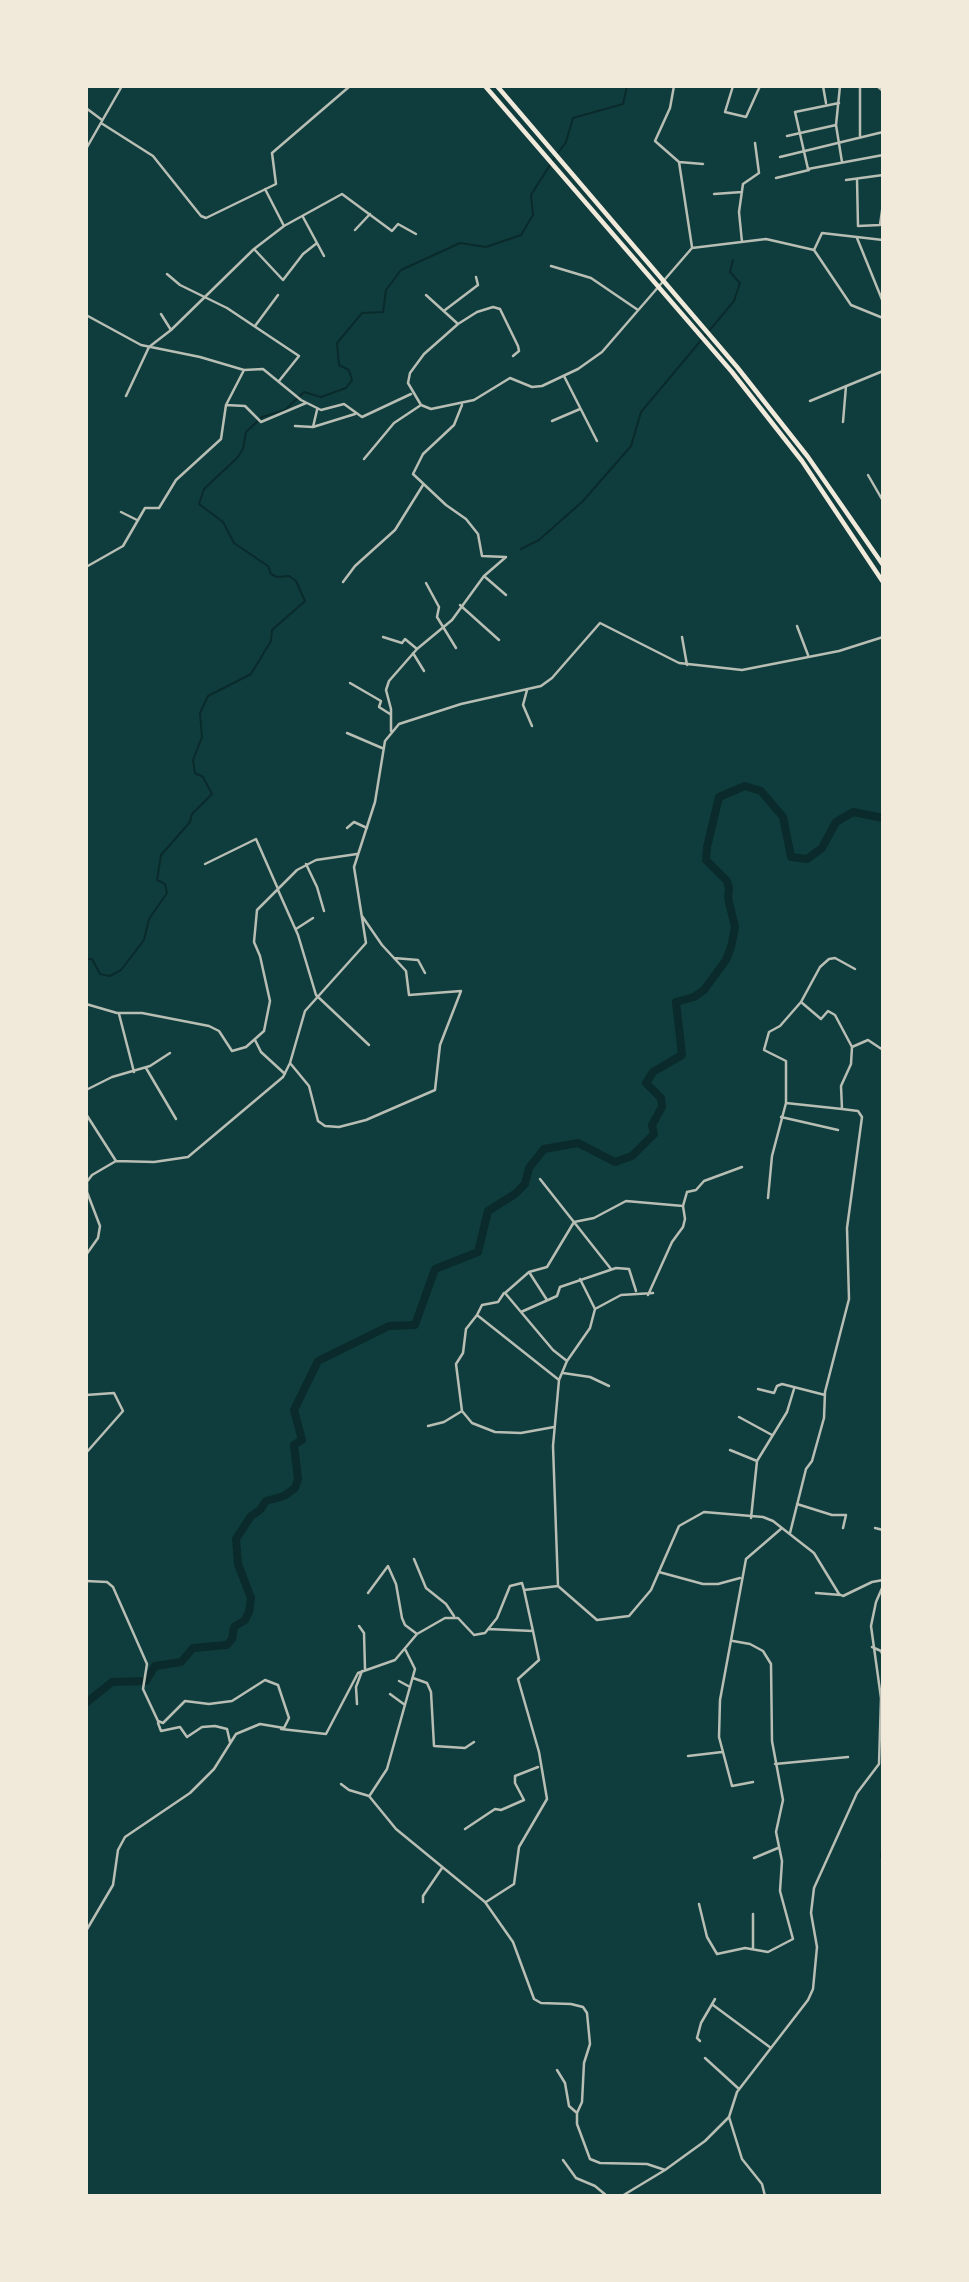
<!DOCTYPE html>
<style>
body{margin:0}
#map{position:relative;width:969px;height:2282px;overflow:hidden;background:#0f3d3e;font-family:Ubuntu,sans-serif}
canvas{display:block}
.frame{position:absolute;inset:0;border:88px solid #f1e9da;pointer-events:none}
</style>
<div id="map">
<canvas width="969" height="2282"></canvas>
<div class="frame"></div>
</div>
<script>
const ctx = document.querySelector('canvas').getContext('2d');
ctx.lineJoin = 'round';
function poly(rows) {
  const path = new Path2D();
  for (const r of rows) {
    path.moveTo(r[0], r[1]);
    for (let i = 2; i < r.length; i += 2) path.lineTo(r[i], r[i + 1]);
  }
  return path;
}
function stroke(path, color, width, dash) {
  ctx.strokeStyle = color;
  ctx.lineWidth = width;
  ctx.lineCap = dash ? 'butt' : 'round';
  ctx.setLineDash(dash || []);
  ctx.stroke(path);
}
stroke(poly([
 [553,160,566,142,573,118,623,104,627,86],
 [521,549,539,540,583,501,631,446,641,412,734,301,740,283,730,272,733,260],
 [86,959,92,959,100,974,110,976,121,970,144,940,149,919,167,893,165,884,157,880,161,855,190,822,192,814,212,794,203,777,195,773,193,760,202,737,200,713,208,696,251,674,271,641,272,630,305,601,296,581,289,576,277,577,271,574,268,566,234,543,223,522,199,504,204,489,237,458,243,449,246,432,262,417,285,410,304,392,321,397,346,388,352,380,349,370,339,365,337,343,362,313,383,312,386,290,401,270,460,243,486,247,521,235,533,215,531,195,550,165],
 [883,1844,881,1856,883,1863]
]), '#0a2a2b', 2);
stroke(poly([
 [86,1703,112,1682,146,1681,155,1666,181,1662,193,1648,227,1645,232,1639,234,1627,245,1620,249,1612,251,1598,238,1564,236,1539,251,1516,260,1510,266,1501,284,1496,295,1488,298,1479,294,1445,302,1440,294,1410,318,1361,389,1326,415,1325,435,1269,478,1252,488,1211,515,1194,525,1184,529,1168,544,1149,578,1143,615,1162,632,1156,654,1134,652,1125,662,1107,661,1098,646,1083,653,1072,682,1055,676,1002,694,997,704,990,726,960,731,947,735,927,728,898,729,888,727,881,706,860,707,847,719,797,745,786,761,791,783,817,791,857,807,859,822,848,836,822,853,812,883,818]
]), '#0a2a2b', 8);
stroke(poly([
 [674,86,670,108,655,141,679,162,692,247],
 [733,86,725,112,746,117,760,86],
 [823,86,826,103],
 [840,86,836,125,842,162],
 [860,86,860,136],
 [877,86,883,91],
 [883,90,883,155],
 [839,103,795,112,808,169,883,155],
 [86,108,102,120],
 [101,123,153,156,201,216,206,218,276,184,272,153,350,86],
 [787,136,836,125],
 [86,149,122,86],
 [780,157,883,132],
 [679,162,703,164],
 [776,178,809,170],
 [857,179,858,226,880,225,883,204],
 [846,180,883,175],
 [265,189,284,226,342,194,392,231,398,224,416,234],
 [714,194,742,192],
 [303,217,324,256],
 [355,230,370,214],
 [857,238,883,302],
 [742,242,739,212,743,184,759,173,755,143],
 [254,249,283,280,303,254,317,243],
 [814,250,822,233,883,240],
 [551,266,591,278,638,310],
 [167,274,180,285,227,308,299,356,279,381],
 [426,295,458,324],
 [445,310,478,285,476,277],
 [86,315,141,345,200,357,244,370,263,369,301,400,321,410,344,404,362,417,411,394],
 [255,326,278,295],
 [171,330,254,249,284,226],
 [513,356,519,351,518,346,500,309,493,307,477,312,458,324,424,354,410,373,408,383,421,405,431,409,474,400,510,378,532,387,542,386,578,369,602,352,692,248,766,239,814,250,851,305,883,318],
 [564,376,597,441],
 [126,396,149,347,171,330,161,314],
 [810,401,883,371],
 [226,405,245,406,261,422,306,403],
 [462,405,454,425,423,454,413,474,446,505,466,519,478,534,482,556,506,557],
 [552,421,580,409],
 [843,422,846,386],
 [295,426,313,427,355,414],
 [313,427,317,410],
 [364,459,394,423,421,405],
 [868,475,883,501],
 [121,512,137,520],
 [86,567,123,546,145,508,159,508,176,480,221,439,226,405,244,370],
 [484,576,506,595],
 [343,582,355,566,395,530,423,485],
 [426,583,439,607,437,617,456,648],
 [460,605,499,640],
 [797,626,808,655],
 [383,637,402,643,405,639,417,649],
 [682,637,687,665],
 [413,653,424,671],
 [350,683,381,701,379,707,390,714],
 [527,690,523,705,532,726],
 [391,731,391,709,386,690,389,681,417,649,452,620,484,576,506,557],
 [347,733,382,748],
 [347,828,354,822,367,828],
 [205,864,256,839,278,889],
 [306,864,317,887,324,911],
 [278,890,298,935,316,995,369,1045],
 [296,929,313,918],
 [394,958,418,960,425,973],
 [801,1002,780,1026,769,1032,764,1050,786,1061,786,1103,842,1109],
 [86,1004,117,1013,142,1013,209,1026,219,1031,232,1051,246,1047,264,1031,270,1001,260,956,254,942,257,910,297,870,316,860,357,854],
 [119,1014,134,1072],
 [255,1040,261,1052,285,1074],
 [852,1047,835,1015,828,1011,821,1019,801,1002,820,967,829,959,835,958,855,969],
 [290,1063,309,1086,318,1121,325,1126,339,1127,366,1120,435,1090,440,1045,461,991,409,995,406,971,382,945,362,916],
 [146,1068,176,1119],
 [86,1090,112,1077,150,1066,170,1053],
 [86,1114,116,1161],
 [781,1117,838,1130],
 [540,1179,611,1269],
 [86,1183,92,1175,116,1161,154,1162,188,1157,283,1077,290,1063,305,1011,366,943,354,867,375,802,385,741,399,724,461,704,541,686,552,678,600,623,679,663,742,670,839,651,883,637],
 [768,1198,772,1156,786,1103],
 [683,1206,687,1192,696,1190,704,1181,742,1167],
 [86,1255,98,1238,100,1226,87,1192,87,1183],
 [529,1272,547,1300],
 [580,1279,595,1309],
 [521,1312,557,1296,560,1287,616,1268,629,1269,636,1291],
 [477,1315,482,1305,498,1302,504,1293],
 [567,1361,553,1350,505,1293,529,1272,547,1267,574,1222,594,1218,626,1201,683,1206,685,1219,683,1227,672,1242,648,1295],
 [563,1373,590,1377,609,1386],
 [758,1389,774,1393,777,1386,782,1384,825,1395],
 [86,1395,114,1393,123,1411,86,1453],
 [462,1411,456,1364,463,1353,466,1329,477,1315,559,1380],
 [739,1417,772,1435],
 [428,1426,444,1422,462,1411,472,1423,495,1432,521,1433,554,1427],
 [730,1450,757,1461],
 [797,1504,832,1515,846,1515,843,1528],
 [751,1518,757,1461,787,1412,794,1389],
 [875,1528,883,1530],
 [883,1532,883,1546],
 [790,1533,806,1469,812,1461,824,1418,825,1392,849,1299,847,1228,862,1117,858,1111,842,1109,841,1086,851,1064,852,1047,868,1040,883,1050],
 [414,1559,426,1588,446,1604,454,1616],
 [659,1572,703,1584,718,1584,740,1578],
 [86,1581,107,1582,113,1587,147,1664,143,1689,158,1721,163,1723,185,1701,209,1704,232,1701,265,1680,278,1685,289,1718,284,1728,260,1724,236,1734,214,1769,190,1793,125,1837,118,1850,113,1885,86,1931],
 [558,1586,597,1620,629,1616,651,1590,679,1526,704,1512,763,1517,773,1521,814,1553,839,1594,843,1596,872,1582,883,1580],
 [368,1593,388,1566,396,1584,402,1618,405,1625,417,1634],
 [816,1593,841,1595],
 [359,1626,364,1633,365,1669],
 [488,1629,533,1631,524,1590,558,1586,553,1446,559,1380,567,1361,590,1328,595,1309,621,1295,653,1293],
 [872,1647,881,1651,883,1656],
 [413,1678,427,1683,431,1692,434,1746,465,1748,474,1742],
 [399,1681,410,1687],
 [390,1694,405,1705],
 [357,1704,356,1687,362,1671],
 [158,1723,161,1731,180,1727,187,1737,202,1727,215,1726,227,1729,230,1742],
 [281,1729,326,1734,358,1673,395,1660,417,1634,445,1618,458,1618,474,1635,485,1633,497,1618,510,1586,522,1583,524,1590],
 [688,1756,722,1752],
 [775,1764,848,1757],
 [753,1782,732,1786,719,1737,720,1700,746,1559,782,1528],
 [341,1784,349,1790,369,1796,396,1829,485,1902,513,1942,534,1999,541,2003,571,2004,583,2007,587,2013,590,2044,584,2063,582,2102,577,2113,577,2124,590,2159,600,2163,647,2164,665,2170,705,2141,729,2117],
 [370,1795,387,1769,415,1669,405,1649],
 [465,1829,495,1809,501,1810,524,1800,515,1783,515,1776,538,1767],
 [754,1858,778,1848],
 [423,1902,423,1896,442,1868],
 [486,1902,514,1884,519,1847,547,1799,539,1752,518,1679,539,1660,533,1631],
 [699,1904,707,1937,717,1954,745,1948,768,1952,793,1939,780,1891,782,1861,776,1832,783,1800,772,1741,771,1664,763,1651,750,1644,733,1641],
 [753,1914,753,1949],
 [713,2005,771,2048],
 [700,2041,697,2038,701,2023,715,1999],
 [705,2058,739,2089],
 [557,2070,565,2083,569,2106,577,2113],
 [563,2160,576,2178,595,2186,607,2196],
 [622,2196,665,2170],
 [765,2196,762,2184,742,2159,729,2117,737,2092,808,2000,813,1989,817,1947,811,1913,814,1888,857,1793,879,1764,881,1698,871,1626,876,1602,883,1586]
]), '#b8beb3', 2.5);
stroke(poly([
 [485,86,732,372,802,461,883,582],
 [497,86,737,367,808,457,883,565]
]), '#f1e9da', 4.5);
</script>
